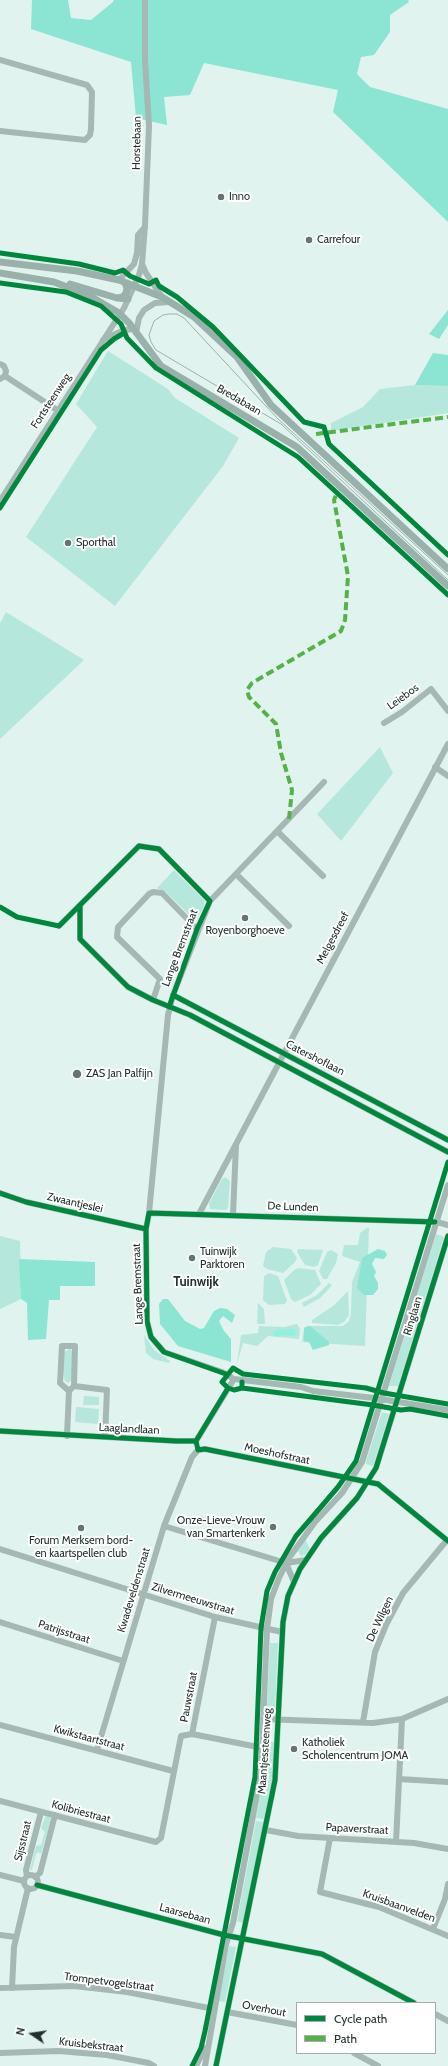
<!DOCTYPE html>
<style>
body{margin:0}
#map{position:relative;width:448px;height:2066px;overflow:hidden;background:#e0f3ee;font-family:Cabin,sans-serif}
canvas{display:block}
.legend{position:absolute;left:296px;top:2002px;width:140px;height:52px;box-sizing:border-box;background:#fff;border:1px solid #a7acab;margin:0;padding:5px 7px;list-style:none;font-size:12px;color:#22302c}
.legend li{display:flex;align-items:center;gap:8px;height:20px}
.legend b{width:20px;border:1px solid #a7acab}
.north{position:absolute;left:12px;top:2014px;width:40px;height:40px;-webkit-text-stroke:3px #fff;paint-order:stroke;rotate:283deg;font-size:11px;font-weight:700;line-height:16px;text-align:center;color:#22302c}
.north::after{content:'';display:block;margin:auto;width:14px;height:18px;background:#22302c;clip-path:polygon(50% 0,100% 100%,50% 72%,0 100%)}
</style>
<div id="map">
<canvas width="448" height="2066"></canvas>
<ul class="legend">
<li><b style="height:5px;background:#00873e"></b>Cycle path</li>
<li><b style="height:5px;background:#55b246"></b>Path</li>
</ul>
<div class="north">N</div>
</div>
<script>
const ctx = document.querySelector('canvas').getContext('2d');
ctx.lineJoin = 'round';
function fill(path, color) {
  ctx.fillStyle = color;
  ctx.fill(path, 'evenodd');
}
function poly(rows) {
  const path = new Path2D();
  for (const r of rows) {
    if (r.length === 3) {
      path.moveTo(r[0] + r[2], r[1]);
      path.arc(r[0], r[1], r[2], 0, 2 * Math.PI);
      continue;
    }
    path.moveTo(r[0], r[1]);
    for (let i = 2; i < r.length; i += 2) path.lineTo(r[i], r[i + 1]);
  }
  return path;
}
function stroke(path, color, width, dash) {
  ctx.strokeStyle = color;
  ctx.lineWidth = width;
  ctx.lineCap = dash ? 'butt' : 'round';
  ctx.setLineDash(dash || []);
  ctx.stroke(path);
}
function drawText(font, color, halo, rows, align = 'center') {
  ctx.font = font + ' Cabin,sans-serif';
  ctx.lineWidth = 4;
  ctx.setLineDash([]);
  ctx.textBaseline = 'middle';
  ctx.strokeStyle = halo;
  ctx.fillStyle = color;
  for (const [text, x, y, turn = 0] of rows) {
    ctx.save();
    ctx.translate(x, y);
    ctx.rotate((+turn || 0) * Math.PI / 180);
    ctx.textAlign = isNaN(turn) ? turn : align;
    if (halo) ctx.strokeText(text, 0, 0);
    ctx.fillText(text, 0, 0);
    ctx.restore();
  }
}
fill(poly([
 [108,351,168,389,175,398,239,438,223,466,115,606,26,537,97,427,76,404],
 [415,385,448,386,448,413,331,431,331,423,363,407,380,389],
 [6,612,84,660,0,739,0,623],
 [380,747,393,773,341,841,317,814],
 [174,870,204,900,204,906,197,920,193,919,166,892,157,888],
 [225,1177,230,1181,228,1208,225,1210,210,1209,209,1203,222,1179],
 [367,1228,369,1228,365,1346,302,1342,304,1328,307,1326,343,1326,349,1321,351,1314,352,1282,360,1262,342,1256,344,1245,358,1245,360,1233],
 [436,1234,444,1237,398,1386,389,1386],
 [0,1236,20,1241,21,1299,0,1309],
 [273,1247,291,1249,297,1258,295,1262,283,1273,267,1269,263,1266,266,1252],
 [298,1249,323,1250,318,1265,314,1267,305,1265,297,1252],
 [331,1250,338,1254,336,1263,327,1279,323,1279,319,1271,327,1252],
 [298,1268,315,1270,321,1284,310,1295,295,1302,291,1299,284,1280,294,1270],
 [269,1273,278,1276,287,1301,285,1304,269,1305,263,1300,264,1276],
 [329,1283,332,1285,327,1291,320,1298,304,1307,302,1303,317,1295],
 [348,1291,349,1315,344,1322,338,1325,312,1323,312,1320,333,1306],
 [258,1303,264,1309,265,1324,257,1324],
 [297,1324,300,1329,299,1339,268,1336,257,1346,243,1343,237,1364,241,1335,258,1333,259,1326,284,1327],
 [144,1335,154,1350,170,1361,169,1363,153,1359,146,1353],
 [70,1349,72,1351,72,1380,68,1383,65,1381,63,1373,64,1352],
 [84,1396,99,1397,99,1405,83,1405],
 [76,1407,99,1409,98,1424,75,1422],
 [382,1412,389,1414,373,1466,366,1464,366,1461],
 [305,1539,310,1549,305,1555,301,1556,298,1551],
 [270,1643,278,1643,275,1707,267,1706],
 [266,1742,274,1742,273,1776,264,1819,256,1818,264,1775],
 [46,1815,51,1818,41,1854,38,1852,36,1854,32,1870,30,1870,36,1846,41,1845,45,1832,41,1828],
 [256,1821,264,1822,243,1923,237,1921],
 [229,1946,236,1947,225,2002,218,2001]
]), '#b6e7dc');
fill(poly([
 [32,0,68,0,71,18,91,20,113,2,114,0,408,0,409,2,390,15,390,32,374,55,361,57,357,74,370,87,448,109,448,222,333,112,338,90,204,63,190,95,164,97,167,125,136,118,131,62,31,29],
 [448,310,448,325,439,339,429,334],
 [433,353,448,355,448,386,415,385],
 [378,1249,385,1251,387,1255,384,1259,375,1258,372,1264,376,1272,374,1276,378,1283,378,1289,373,1295,364,1295,357,1288,362,1258],
 [19,1259,95,1262,95,1286,60,1286,60,1300,49,1300,46,1339,28,1340,27,1303,21,1299],
 [163,1299,168,1299,185,1321,200,1329,204,1328,214,1311,220,1308,227,1309,235,1315,232,1323,223,1316,219,1321,224,1331,231,1339,231,1362,178,1346,160,1324,159,1304],
 [310,1326,329,1342,329,1345,313,1350,309,1342,304,1341,304,1330,305,1327]
]), '#8ce4d3');
fill(poly([
 [294,1329,297,1333,293,1336,285,1335,276,1337,273,1335,273,1332,278,1330]
]), '#8cf3df');
stroke(poly([
 [0,60,87,85,92,92,91,129,90,135,85,140,0,131],
 [142,264,146,273,162,297],
 [119,280,134,264,137,253,138,235,145,227],
 [136,333,139,318,144,310,155,303,169,302],
 [103,340,124,330,134,329],
 [0,364,4,366,6,371,5,376,0,379],
 [5,376,57,410],
 [0,501,124,308,139,275,142,264,145,225,149,126,145,60,145,0],
 [384,723,402,712,431,689,448,711],
 [435,767,448,776],
 [324,782,210,901,173,995,168,1015,149,1213,146,1229,147,1321,151,1337,164,1352,222,1372,234,1379,301,1387,313,1391,374,1398,448,1410],
 [278,832,323,876],
 [236,874,289,926],
 [80,905,80,939,128,987,153,1000,190,1015,448,1152],
 [59,926,139,846,159,849,210,901],
 [173,995,448,1140],
 [153,1000,160,979,117,937,118,927,149,894,153,892,162,893,197,929],
 [0,1193,26,1202,146,1229],
 [149,1213,437,1222,448,1225],
 [199,1214,448,744],
 [233,1215,236,1145],
 [69,1391,60,1383,62,1346,75,1346,74,1386],
 [0,1431,176,1441,196,1441],
 [67,1436,69,1391,74,1386,107,1390,105,1437],
 [196,1441,234,1379],
 [198,1450,205,1449,378,1484,448,1541],
 [164,1526,286,1563,306,1560],
 [0,1549,215,1617,282,1632],
 [286,1563,294,1582],
 [0,1622,123,1661],
 [263,1719,373,1723,402,1719,448,1699],
 [363,1722,375,1652,386,1625,403,1593,447,1540],
 [0,1725,173,1771],
 [192,1734,215,1617],
 [97,1750,164,1526,192,1457,198,1450],
 [399,1779,448,1782],
 [0,1801,156,1842,161,1838,181,1736,192,1734,263,1748],
 [266,1830,298,1836,414,1843,448,1849],
 [330,1838,320,1892,379,1907,448,1936],
 [396,1842,402,1719],
 [0,1875,24,1881],
 [31,1882,7],
 [27,1876,26,1870,41,1812],
 [35,1877,40,1873,55,1815],
 [37,1885,224,1935,322,1954,414,2003],
 [433,1929,445,1899,448,1884],
 [0,1935,16,1937],
 [0,1988,74,1986,127,1992,214,2009],
 [12,1988,14,1947,28,1888],
 [227,2012,297,2025],
 [435,2014,448,2021],
 [0,2053,59,2051,107,2055,149,2063,154,2066],
 [354,2053,378,2066],
 [196,2066,205,2048],
 [205,2066,226,1944,233,1923,261,1773,267,1629,271,1599,279,1578,289,1558,315,1522,342,1493,362,1462,448,1185],
 [216,2066,275,1780,283,1622,288,1596,300,1569,321,1538,357,1498,376,1468,448,1236]
]), '#a6b8b4', 6);
stroke(poly([
 [0,262,77,271,119,280,162,297,194,317,237,357,271,405,448,569],
 [0,273,54,282,88,295,119,313,130,324,161,366,297,447,448,586],
 [70,284,117,298,128,299],
 [117,298,123,297,126,293,127,288,125,283]
]), '#9ab0ab', 7);
stroke(poly([
 [448,575,277,418,184,318,177,314,169,314,163,315,154,321,149,335,151,342,156,350,281,424,448,580]
]), '#9fafab', 1);
stroke(poly([
 [316,434,448,417],
 [289,819,292,790,281,753,276,724,249,697,247,690,252,683,341,631,345,620,348,576,334,500,337,493]
]), '#55b246', 4, [8, 4]);
stroke(poly([
 [0,253,79,264,115,273,123,270,130,276,149,284,156,280,159,286,177,297,213,327,304,422,324,427,329,444,448,555],
 [0,283,66,292,101,306,121,324,127,338,156,368,298,457,448,595],
 [0,508,101,350,114,339,124,333],
 [80,905,80,939,128,987,153,1000,190,1015,448,1152],
 [0,907,17,917,59,926,139,846,159,849,210,901,197,929,169,1007],
 [173,995,448,1140],
 [0,1193,26,1202,146,1229],
 [226,1374,164,1352,151,1337,147,1321,146,1229,149,1213,435,1222],
 [242,1382,242,1388,373,1405,401,1410,410,1409,448,1416],
 [242,1388,234,1390,228,1388,222,1382,233,1368,243,1374,366,1388,384,1393,448,1404],
 [0,1431,176,1441,196,1441],
 [196,1441,198,1450,205,1449,378,1484,448,1541],
 [196,1441,228,1388],
 [37,1885,224,1935,322,1954,414,2003],
 [192,2066,201,2048,205,2031,255,1777,261,1628,267,1591,275,1572,296,1536,338,1487,356,1461,448,1162],
 [216,2066,275,1780,283,1622,288,1596,300,1569,321,1538,357,1498,376,1468,448,1236]
]), '#00873e', 5);
for (const [x, y, r, color] of [
 [221,197,4,"#647470"],
 [309,240,4,"#647470"],
 [68,543,4,"#647470"],
 [245,918,4,"#647470"],
 [77,1074,5,"#647470"],
 [192,1258,4,"#647470"],
 [273,1527,4,"#647470"],
 [81,1528,4,"#647470"],
 [294,1749,4,"#647470"]
]) {
  const dot = new Path2D();
  dot.arc(x, y, r, 0, 2 * Math.PI);
  ctx.fillStyle = color;
  ctx.fill(dot);
  stroke(dot, '#fff', 1.5);
}
drawText('11px', '#22302c', '#fff', [
 ["Horstebaan",137,143,-89],
 ["Bredabaan",239,400,30],
 ["Fortsteenweg",51,401,-57],
 ["Leiebos",403,697,-36],
 ["Melgesdreef",333,938,-62],
 ["Lange Bremstraat",180,948,-69],
 ["Catershoflaan",315,1058,27],
 ["Zwaantjeslei",75,1203,13],
 ["De Lunden",293,1207,2],
 ["Lange Bremstraat",138,1284,-92],
 ["Ringlaan",413,1316,-73],
 ["Laaglandlaan",129,1429,3],
 ["Moeshofstraat",277,1454,12],
 ["Kwadeveldenstraat",134,1590,-73],
 ["Zilvermeeuwstraat",193,1599,17],
 ["De Wilgen",380,1619,-65],
 ["Patrijsstraat",64,1632,18],
 ["Pauwstraat",189,1697,-79],
 ["Kwikstaartstraat",89,1738,15],
 ["Maantjessteenweg",265,1751,-86],
 ["Kolibriestraat",81,1812,15],
 ["Papaverstraat",357,1829,3],
 ["Sijsstraat",23,1841,-76],
 ["Kruisbaanvelden",399,1906,20],
 ["Laarsebaan",185,1914,15],
 ["Trompetvogelstraat",109,1982,7],
 ["Overhout",264,2009,11],
 ["Kruisbekstraat",91,2045,6]
]);
drawText('11px', '#22302c', '#fff', [
 ["Inno",229,197],
 ["Carrefour",317,240],
 ["Sporthal",76,543],
 ["Royenborghoeve",245,931,"center"],
 ["ZAS Jan Palfijn",86,1074],
 ["Tuinwijk",200,1252],
 ["Parktoren",200,1265],
 ["Onze-Lieve-Vrouw",265,1521,"right"],
 ["van Smartenkerk",265,1534,"right"],
 ["Forum Merksem bord-",81,1541,"center"],
 ["en kaartspellen club",81,1554,"center"],
 ["Katholiek",302,1743],
 ["Scholencentrum JOMA",302,1756]
], 'left');
drawText('bold 13px', '#22302c', '#fff', [
 ["Tuinwijk",196,1282]
]);
</script>
